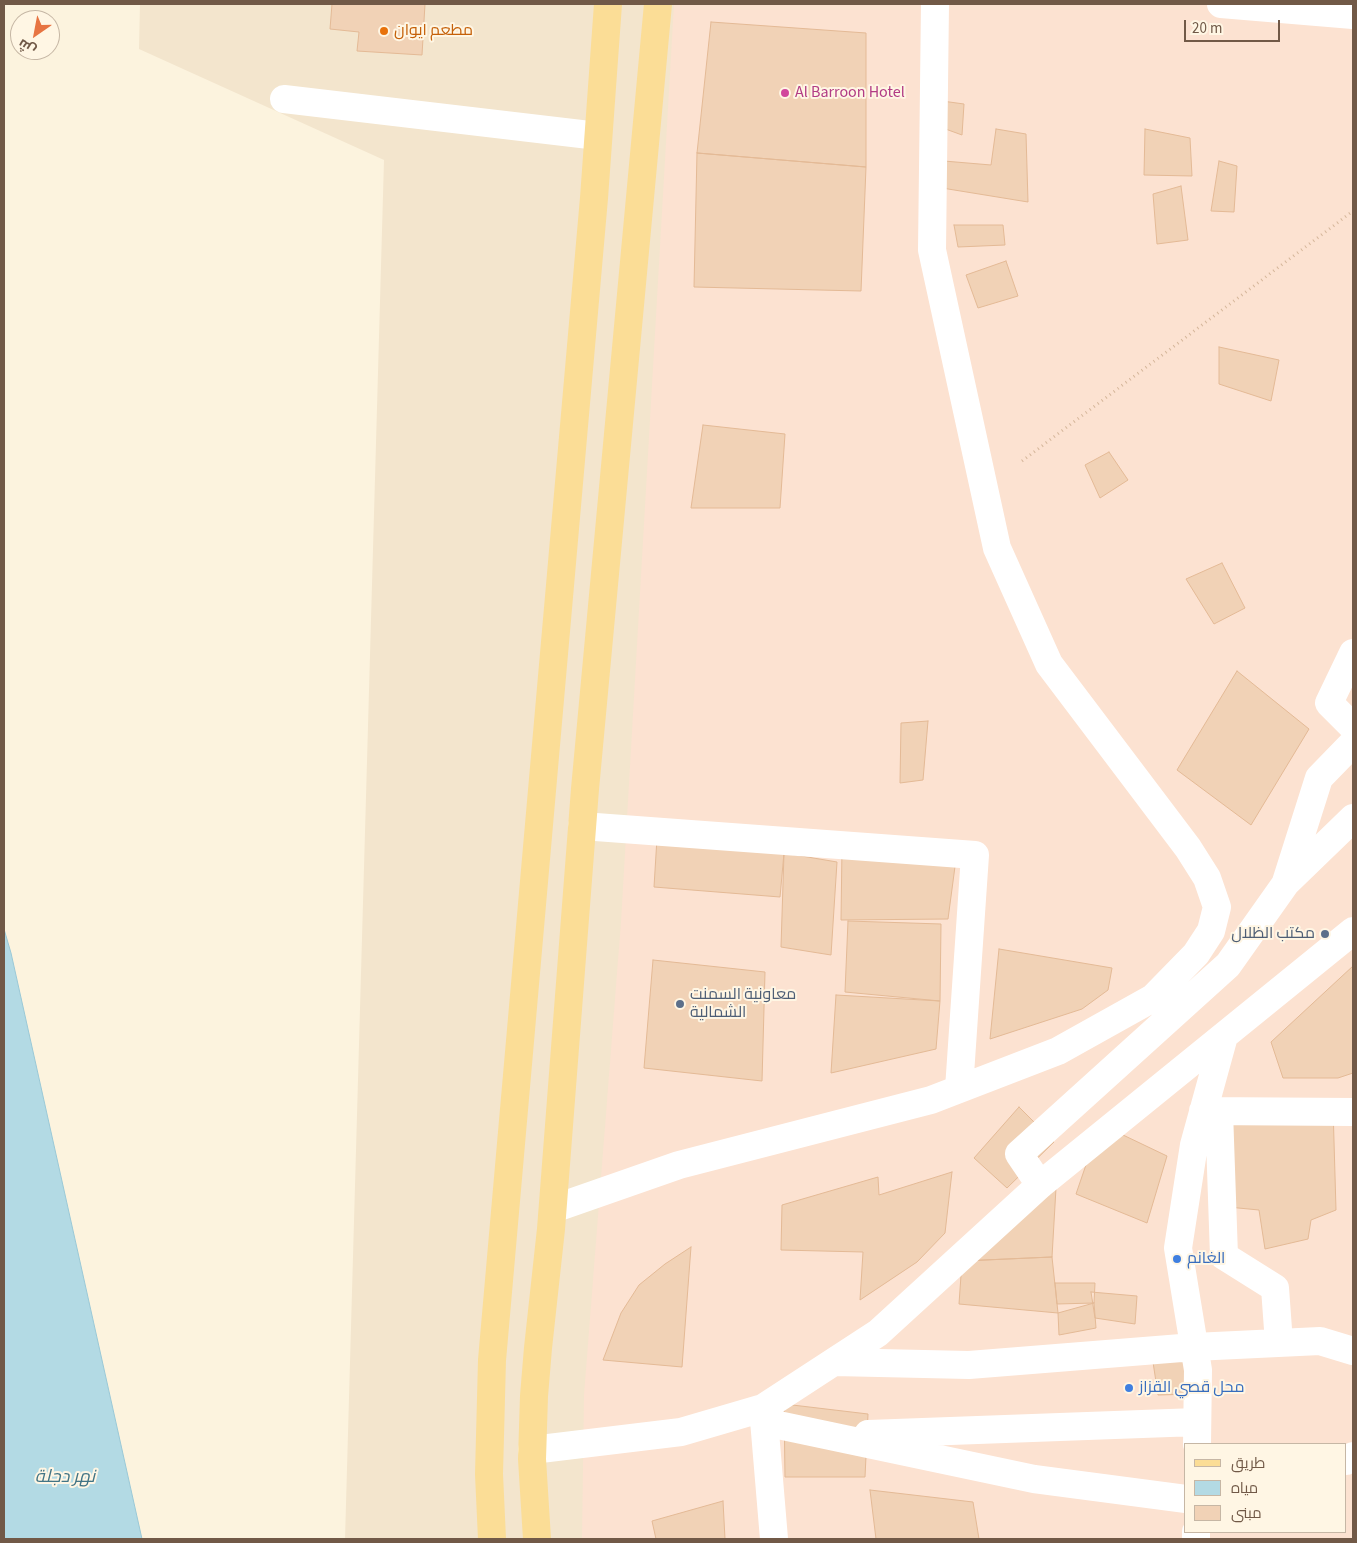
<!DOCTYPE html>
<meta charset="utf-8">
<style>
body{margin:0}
#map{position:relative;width:1357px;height:1543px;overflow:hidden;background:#fcf3de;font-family:"Source Sans 3",Cairo,sans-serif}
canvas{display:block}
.frame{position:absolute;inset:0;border:5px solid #715947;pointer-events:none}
.legend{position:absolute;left:1184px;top:1443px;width:162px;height:90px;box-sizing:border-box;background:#fff6e4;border:1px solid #c6b7a5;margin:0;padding:6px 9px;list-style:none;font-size:15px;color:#715947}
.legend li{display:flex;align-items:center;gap:10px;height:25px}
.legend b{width:25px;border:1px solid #c6b7a5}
.north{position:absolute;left:10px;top:10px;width:50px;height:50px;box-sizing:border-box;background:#fff6e4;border:1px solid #c6b7a5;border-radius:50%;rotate:213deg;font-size:14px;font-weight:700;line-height:20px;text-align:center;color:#715947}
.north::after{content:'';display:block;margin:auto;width:18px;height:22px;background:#e77442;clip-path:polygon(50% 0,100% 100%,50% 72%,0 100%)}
.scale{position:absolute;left:1184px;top:20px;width:96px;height:22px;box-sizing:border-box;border:2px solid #715947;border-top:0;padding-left:6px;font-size:15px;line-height:18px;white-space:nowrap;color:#715947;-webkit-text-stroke:4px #fff6e4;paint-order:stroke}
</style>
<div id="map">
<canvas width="1357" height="1543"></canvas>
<div class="frame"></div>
<ul class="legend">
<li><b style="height:6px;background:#fbdd96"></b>طريق</li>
<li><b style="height:14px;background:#b3dae4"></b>مياه</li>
<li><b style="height:14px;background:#f1d2b6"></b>مبنى</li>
</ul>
<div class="north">ش</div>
<div class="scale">20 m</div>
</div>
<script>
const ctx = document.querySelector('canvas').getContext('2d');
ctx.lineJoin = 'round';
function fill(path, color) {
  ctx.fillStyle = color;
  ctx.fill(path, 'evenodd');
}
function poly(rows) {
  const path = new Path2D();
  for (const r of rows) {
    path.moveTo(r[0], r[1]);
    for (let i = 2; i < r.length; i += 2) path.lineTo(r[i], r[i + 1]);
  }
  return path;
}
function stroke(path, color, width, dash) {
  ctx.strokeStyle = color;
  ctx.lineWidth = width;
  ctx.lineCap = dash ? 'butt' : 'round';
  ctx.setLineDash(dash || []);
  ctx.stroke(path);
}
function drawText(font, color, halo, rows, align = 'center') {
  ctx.font = font + ' "Source Sans 3",Cairo,sans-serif';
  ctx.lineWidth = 4;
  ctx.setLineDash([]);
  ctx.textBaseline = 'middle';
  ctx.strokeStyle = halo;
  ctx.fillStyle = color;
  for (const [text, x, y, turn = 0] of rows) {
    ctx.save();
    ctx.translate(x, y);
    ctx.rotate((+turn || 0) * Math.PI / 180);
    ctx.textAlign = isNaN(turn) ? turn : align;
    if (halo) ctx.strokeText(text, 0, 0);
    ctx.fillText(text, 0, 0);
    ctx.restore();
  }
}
fill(poly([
 [140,4,1353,4,1353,1539,345,1539,384,160,139,49],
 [1186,1444,1346,1444,1346,1532,1186,1532]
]), '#f3e5cd');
fill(poly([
 [674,4,1353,4,1353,1539,582,1539,584,1395,621,922],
 [1186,1444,1346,1444,1346,1532,1186,1532]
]), '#fce2d1');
const water = poly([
 [4,929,11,953,142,1539,4,1539,4,929]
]);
fill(water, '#b3dae4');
stroke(water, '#9ac8d6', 1);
const building = poly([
 [332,4,425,4,422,55,357,51,359,32,330,29,332,4],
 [711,22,866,33,866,167,697,153,711,22],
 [942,101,964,104,962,135,940,127,942,101],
 [996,129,1026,134,1028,202,942,188,944,161,991,165,996,129],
 [1145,129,1190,138,1192,176,1144,175,1145,129],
 [697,153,866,167,861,291,694,287,697,153],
 [1219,161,1237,166,1234,212,1211,211,1219,161],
 [1181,186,1188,240,1157,244,1153,194,1181,186],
 [954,225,1003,225,1005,245,958,247,954,225],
 [1006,261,1018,296,978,308,966,275,1006,261],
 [1219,347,1279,360,1271,401,1219,384,1219,347],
 [703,425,785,434,780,508,691,508,703,425],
 [1109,452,1128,480,1100,498,1085,465,1109,452],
 [1222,563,1245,608,1214,624,1186,579,1222,563],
 [1237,671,1309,729,1251,825,1177,770,1237,671],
 [928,721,923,780,900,783,901,723,928,721],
 [658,822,784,853,780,897,654,887,658,822],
 [842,848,956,859,948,919,841,920,842,848],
 [784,853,837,862,831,955,781,947,784,853],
 [848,921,941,924,940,1001,845,992,848,921],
 [999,949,1112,968,1108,990,1082,1009,990,1039,999,949],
 [653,960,765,972,762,1081,644,1068,653,960],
 [1353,966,1353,1073,1338,1078,1283,1078,1271,1042,1353,966],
 [836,995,940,1001,936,1049,831,1073,836,995],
 [1019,1107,1054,1142,1007,1188,974,1158,1019,1107],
 [1333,1107,1336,1210,1311,1220,1308,1239,1265,1249,1259,1210,1228,1207,1220,1120,1333,1107],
 [1100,1124,1167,1156,1147,1223,1076,1194,1100,1124],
 [952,1172,945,1233,917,1262,860,1300,863,1252,781,1250,782,1205,878,1177,879,1195,952,1172],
 [1056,1188,1052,1257,962,1261,1056,1188],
 [691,1247,682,1367,603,1360,621,1313,639,1285,665,1264,691,1247],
 [1052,1257,1058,1313,959,1304,962,1261,1052,1257],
 [1055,1283,1095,1283,1094,1303,1057,1304,1055,1283],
 [1091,1292,1137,1296,1135,1324,1095,1318,1091,1292],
 [1094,1303,1096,1328,1059,1335,1058,1313,1094,1303],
 [1187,1347,1192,1394,1158,1395,1151,1349,1187,1347],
 [784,1404,868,1414,865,1477,785,1477,784,1404],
 [870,1490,973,1502,979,1539,876,1539,870,1490],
 [723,1501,725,1539,656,1539,652,1521,723,1501]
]);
fill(building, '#f1d2b6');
stroke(building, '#e4ba96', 1);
stroke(poly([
 [1022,461,1353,211]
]), '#d5b69a', 3, [1, 4]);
stroke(poly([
 [1221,4,1353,15],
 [284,99,598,136],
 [1353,653,1329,703,1353,727],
 [582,826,975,855,959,1089],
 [1286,882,1319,778,1353,743],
 [1203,1111,1353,1112],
 [1219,1111,1224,1256,1275,1288,1279,1343],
 [1040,1185,1019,1154,1228,965,1286,883,1353,818],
 [553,1209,679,1165,931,1100,1058,1051,1153,998,1196,954,1211,931,1217,907,1207,878,1188,848,1049,664,997,548,932,250,935,4],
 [834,1362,969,1365,1194,1347,1320,1341,1353,1351],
 [763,1408,774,1539],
 [764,1422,1034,1479,1186,1499],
 [868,1434,1197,1422],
 [1197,1444,1198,1370,1178,1248,1194,1145,1224,1036],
 [532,1450,681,1432,763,1408,878,1333,1040,1185,1353,931],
 [1346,1461,1353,1456],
 [1196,1539,1196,1532]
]), '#fff', 28);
stroke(poly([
 [492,1539,489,1474,492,1360,594,198,608,4],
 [537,1539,532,1459,534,1396,538,1348,551,1229,585,789,658,4]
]), '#fbdd96', 28);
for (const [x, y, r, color] of [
 [384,31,5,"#e8710a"],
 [785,93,5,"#d1479c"],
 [1325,934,5,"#5c6f8a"],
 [680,1004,5,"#5c6f8a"],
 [1177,1259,5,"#3f7fe0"],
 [1129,1388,5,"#3f7fe0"]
]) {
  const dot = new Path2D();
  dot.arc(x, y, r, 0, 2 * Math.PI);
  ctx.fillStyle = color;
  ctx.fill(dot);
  stroke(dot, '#fff6e4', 2);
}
drawText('16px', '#c56008', '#fff6e4', [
 ["مطعم ايوان",394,31]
], 'left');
drawText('16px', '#b23c85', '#fff6e4', [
 ["Al Barroon Hotel",795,93]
], 'left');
drawText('16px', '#4e5e75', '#fff6e4', [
 ["مكتب الظلال",1315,934],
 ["معاونية السمنت",690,995,"left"],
 ["الشمالية",690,1013,"left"]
], 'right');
drawText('16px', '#366cbe', '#fff6e4', [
 ["الغانم",1187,1259],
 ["محل قصي القزاز",1139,1388]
], 'left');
drawText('italic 18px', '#417485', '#fff6e4', [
 ["نهر دجلة",65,1478]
]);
</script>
